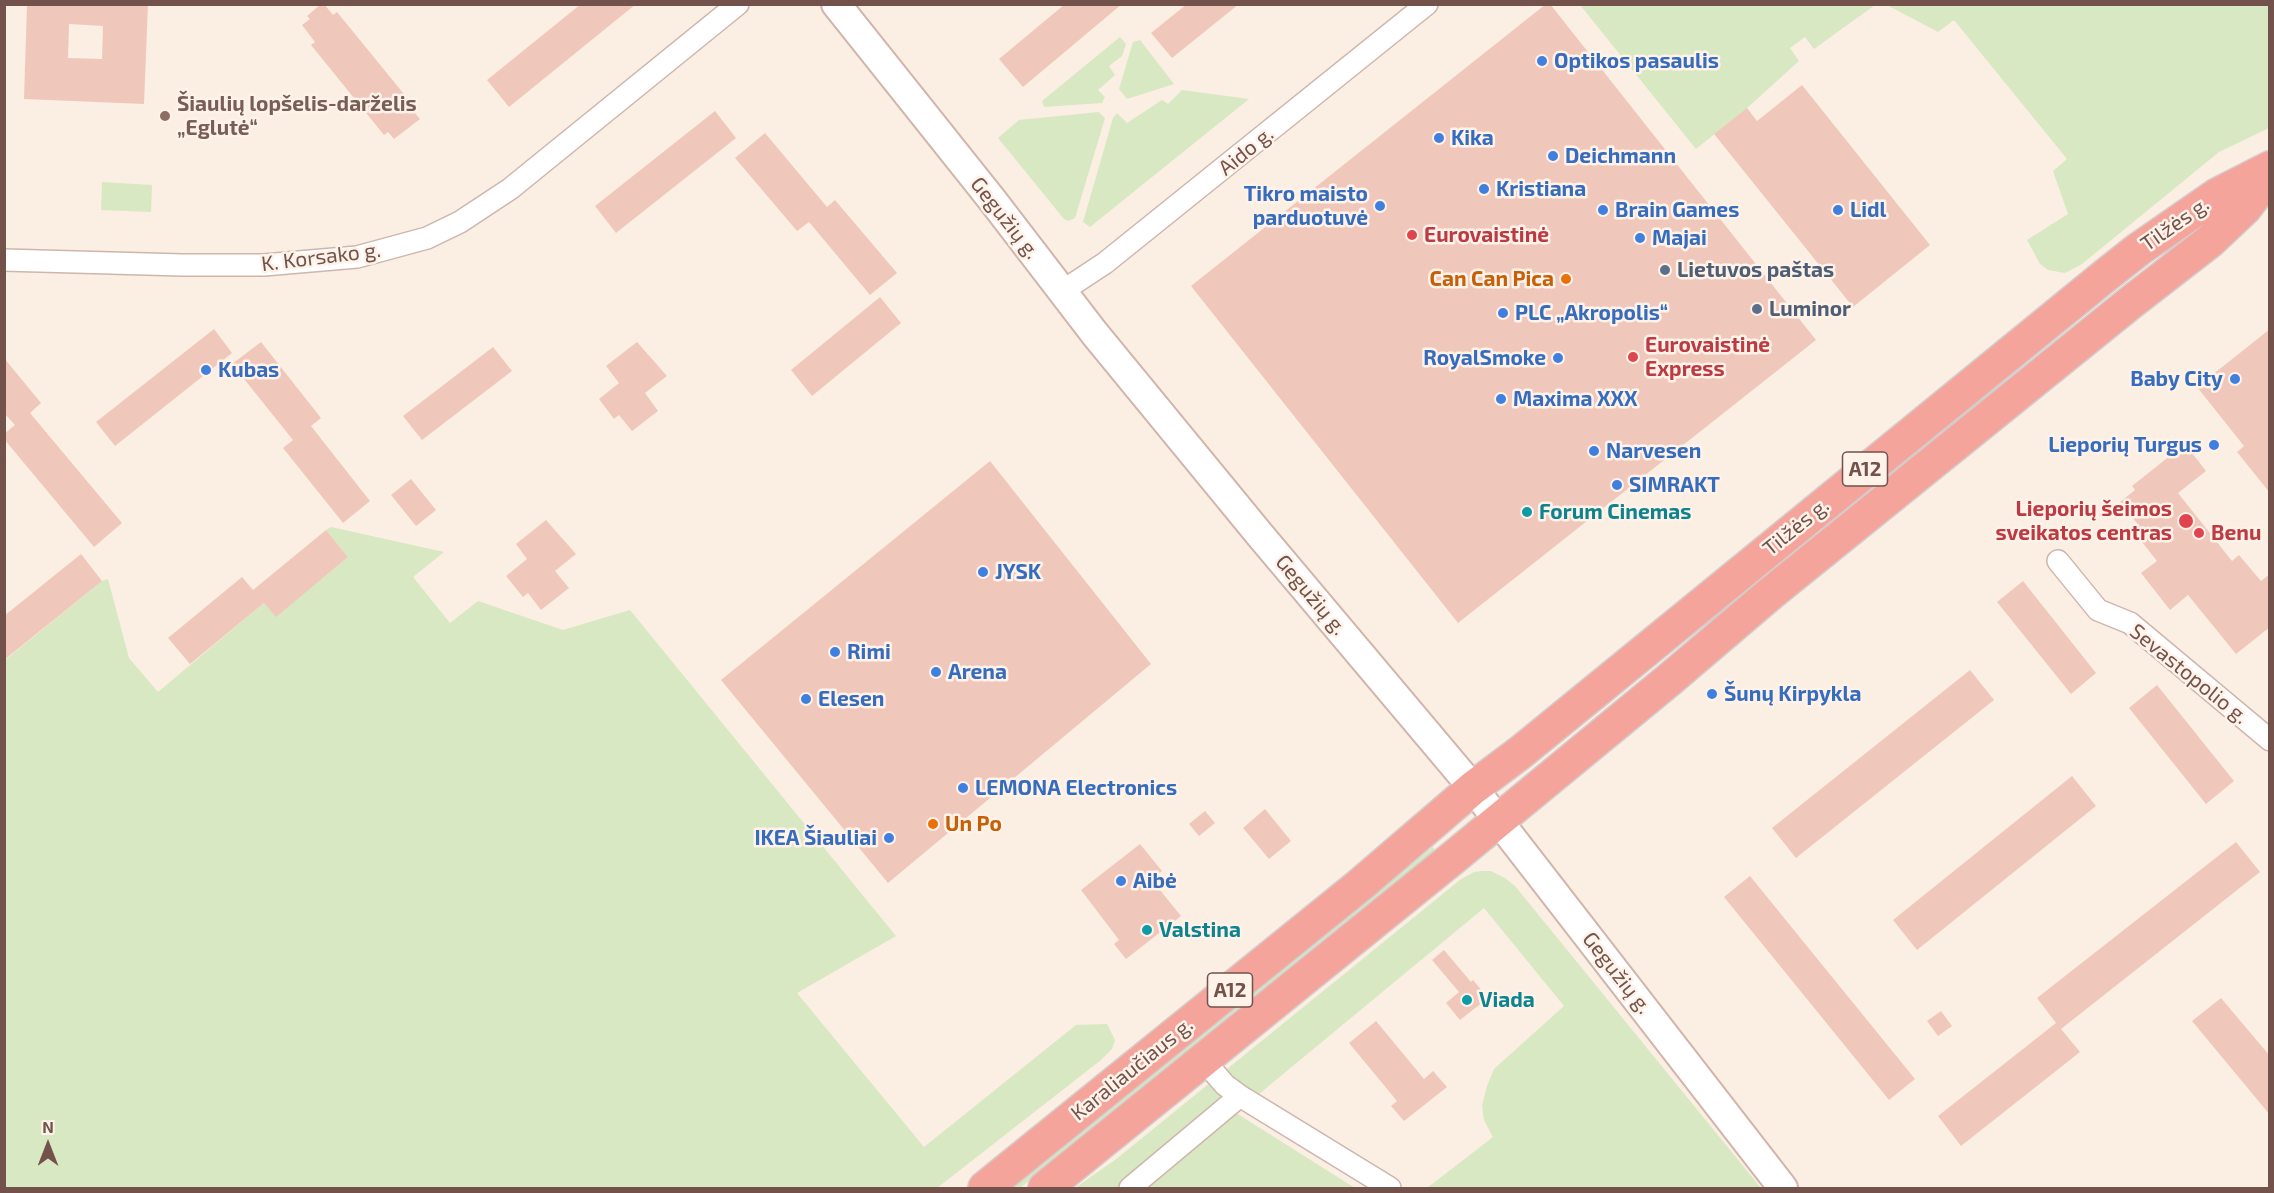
<!DOCTYPE html>
<meta charset="utf-8">
<style>
body{margin:0}
#map{position:relative;width:2274px;height:1193px;overflow:hidden;background:#fbeee3;font-family:"Exo 2",sans-serif}
canvas{display:block}
.frame{position:absolute;inset:0;border:6px solid #72524a;pointer-events:none}
.north{position:absolute;left:18px;top:1115px;width:60px;height:60px;-webkit-text-stroke:4px #fef2e9;paint-order:stroke;rotate:0deg;font-size:16px;font-weight:700;line-height:24px;text-align:center;color:#72524a}
.north::after{content:'';display:block;margin:auto;width:21px;height:27px;background:#72524a;clip-path:polygon(50% 0,100% 100%,50% 72%,0 100%)}
</style>
<div id="map">
<canvas width="2274" height="1193"></canvas>
<div class="frame"></div>
<div class="north">N</div>
</div>
<script>
const ctx = document.querySelector('canvas').getContext('2d');
ctx.lineJoin = 'round';
function fill(path, color) {
  ctx.fillStyle = color;
  ctx.fill(path, 'evenodd');
}
function poly(rows) {
  const path = new Path2D();
  for (const r of rows) {
    path.moveTo(r[0], r[1]);
    for (let i = 2; i < r.length; i += 2) path.lineTo(r[i], r[i + 1]);
  }
  return path;
}
function stroke(path, color, width, dash) {
  ctx.strokeStyle = color;
  ctx.lineWidth = width;
  ctx.lineCap = dash ? 'butt' : 'round';
  ctx.setLineDash(dash || []);
  ctx.stroke(path);
}
function drawText(font, color, halo, rows, align = 'center') {
  ctx.font = font + ' "Exo 2",sans-serif';
  ctx.lineWidth = 5;
  ctx.setLineDash([]);
  ctx.textBaseline = 'middle';
  ctx.strokeStyle = halo;
  ctx.fillStyle = color;
  for (const [text, x, y, turn = 0] of rows) {
    ctx.save();
    ctx.translate(x, y);
    ctx.rotate((+turn || 0) * Math.PI / 180);
    ctx.textAlign = isNaN(turn) ? turn : align;
    if (halo) ctx.strokeText(text, 0, 0);
    ctx.fillText(text, 0, 0);
    ctx.restore();
  }
}
fill(poly([
 [1580,5,1875,5,1814,49,1805,37,1790,48,1799,61,1747,108,1696,149],
 [1887,5,2269,5,2269,128,2219,152,2082,264,2065,273,2048,270,2040,264,2027,240,2068,214,2053,171,2067,159,1954,20,1938,32],
 [1120,37,1126,44,1122,56,1109,66,1115,75,1098,90,1105,97,1102,103,1044,107,1042,101],
 [1140,40,1174,84,1127,99,1119,89,1133,42],
 [1182,90,1249,99,1090,227,1083,222,1113,118,1117,113,1127,123,1162,100,1168,104],
 [1099,112,1105,118,1075,218,1068,221,1064,219,998,138,1019,120],
 [102,182,152,185,151,212,101,210],
 [331,527,444,552,413,577,450,623,478,601,563,630,630,610,896,936,797,993,924,1147,1076,1025,1107,1024,1115,1040,1112,1049,1101,1060,937,1188,5,1188,5,660,102,581,108,579,129,658,158,692,264,603,276,616,348,557,326,530],
 [1433,847,1436,852,1020,1188,1010,1188],
 [1482,871,1491,871,1505,878,1515,886,1761,1188,1427,1188,1493,1137,1484,1120,1482,1106,1487,1086,1494,1069,1564,1006,1484,908,1236,1113,1355,1188,1075,1188,1115,1160,1460,880,1474,872]
]), '#d8e8c2');
fill(poly([
 [27,4,148,4,144,104,24,99],
 [69,24,103,26,102,59,68,58],
 [321,4,324,4,333,15,337,12,417,110,414,112,420,119,394,139,388,132,384,135,311,45,315,42,302,25,310,19,307,16],
 [581,4,636,4,509,107,487,80],
 [1065,4,1122,4,1023,87,999,59],
 [1187,4,1239,4,1172,58,1151,33],
 [1546,4,1550,4,1816,340,1458,623,1191,286],
 [1802,85,1930,245,1853,307,1714,134,1747,108,1757,121],
 [715,111,736,138,616,233,595,206],
 [765,133,827,207,835,200,897,273,870,295,809,222,797,231,735,158],
 [880,297,901,323,812,396,791,370],
 [214,329,232,353,115,446,96,422],
 [2270,329,2270,493,2237,452,2244,446,2197,387],
 [261,342,321,418,311,426,370,501,343,523,283,448,293,440,232,364],
 [637,342,667,376,645,393,658,411,632,431,619,415,614,419,599,399,619,383,606,366],
 [493,347,512,371,422,440,403,416],
 [4,358,41,403,30,413,122,523,94,547,4,439,4,434,15,425,4,413],
 [2185,444,2206,471,2178,493,2232,561,2239,555,2261,581,2270,574,2270,627,2236,654,2188,595,2170,610,2141,573,2157,561,2138,537,2144,532,2120,502,2135,490,2132,486],
 [990,461,1151,664,888,883,721,680],
 [411,479,436,510,416,526,391,495],
 [546,520,576,554,555,571,569,588,541,610,528,593,523,597,506,576,527,559,516,544],
 [326,530,348,557,276,617,264,603,190,664,168,638,242,577,253,590],
 [81,554,102,581,4,660,4,616],
 [2023,581,2096,673,2071,694,1997,602],
 [1970,670,1994,700,1796,858,1772,828],
 [2157,685,2234,781,2206,804,2129,708],
 [2072,776,2096,806,1917,950,1893,920],
 [1265,809,1291,841,1269,859,1243,828],
 [1205,811,1215,823,1199,836,1189,824],
 [2236,842,2260,872,2061,1029,2080,1052,1961,1146,1938,1116,2056,1023,2037,998],
 [1140,844,1162,871,1151,879,1181,916,1126,959,1114,944,1119,940,1081,890],
 [1750,876,1915,1079,1889,1100,1724,897],
 [1444,950,1471,982,1473,980,1488,998,1460,1020,1446,1003,1459,992,1432,960],
 [2221,998,2270,1056,2270,1115,2192,1021],
 [1941,1011,1952,1026,1938,1036,1927,1021],
 [1376,1021,1424,1079,1433,1071,1447,1087,1404,1121,1391,1106,1397,1101,1349,1043]
]), '#f0c8bb');
const street = poly([
 [4,260,182,265,264,265,357,257,427,238,460,222,510,189,738,4],
 [1061,292,1105,263,1427,4],
 [2058,561,2098,610,2130,623,2270,740],
 [1204,1061,1225,1085,1240,1096,1390,1188],
 [1130,1188,1240,1096]
]);
const secondary = poly([
 [836,4,993,201,1095,334,1260,535,1473,788,1783,1188]
]);
const highway = poly([
 [985,1188,1360,885,1473,788,1521,752,2106,275,2139,249,2217,195,2270,168],
 [1045,1188,1454,857,1670,679,1771,593,2130,303,2210,241,2245,208,2270,175]
]);
stroke(street, '#ceb6ad', 24);
stroke(secondary, '#d1b5aa', 32);
stroke(highway, '#d5cbc9', 36);
stroke(street, '#fff', 21);
stroke(secondary, '#fff', 28);
stroke(highway, '#f4a49b', 33);
for (const [x, y, r, color] of [
 [1542,61,6,"#3f7fe0"],
 [165,116,6,"#8d6e63"],
 [1439,138,6,"#3f7fe0"],
 [1553,156,6,"#3f7fe0"],
 [1484,189,6,"#3f7fe0"],
 [1380,206,6,"#3f7fe0"],
 [1603,210,6,"#3f7fe0"],
 [1838,210,6,"#3f7fe0"],
 [1412,235,6,"#e0444e"],
 [1640,238,6,"#3f7fe0"],
 [1665,270,6,"#5c6f8a"],
 [1566,279,6,"#e8710a"],
 [1757,309,6,"#5c6f8a"],
 [1503,313,6,"#3f7fe0"],
 [1633,357,6,"#e0444e"],
 [1558,358,6,"#3f7fe0"],
 [206,370,6,"#3f7fe0"],
 [2235,379,6,"#3f7fe0"],
 [1501,399,6,"#3f7fe0"],
 [2214,445,6,"#3f7fe0"],
 [1594,451,6,"#3f7fe0"],
 [1617,485,6,"#3f7fe0"],
 [1527,512,6,"#0f9aa8"],
 [2186,521,8,"#e0444e"],
 [2199,533,6,"#e0444e"],
 [983,572,6,"#3f7fe0"],
 [835,652,6,"#3f7fe0"],
 [936,672,6,"#3f7fe0"],
 [1712,694,6,"#3f7fe0"],
 [806,699,6,"#3f7fe0"],
 [963,788,6,"#3f7fe0"],
 [933,824,6,"#e8710a"],
 [889,838,6,"#3f7fe0"],
 [1121,881,6,"#3f7fe0"],
 [1147,930,6,"#0f9aa8"],
 [1467,1000,6,"#0f9aa8"]
]) {
  const dot = new Path2D();
  dot.arc(x, y, r, 0, 2 * Math.PI);
  ctx.fillStyle = color;
  ctx.fill(dot);
  stroke(dot, '#fef2e9', 2);
}
for (const [x, y, w] of [
 [1865,469,45],
 [1230,990,45]
]) {
  const box = new Path2D();
  box.roundRect(x - w / 2, y - 17, w, 34, 4.5);
  ctx.fillStyle = '#fef2e9';
  ctx.fill(box);
  stroke(box, '#72524a', 1.5);
}
drawText('bold 20px', '#72524a', null, [
 ["A12",1865,469],
 ["A12",1230,990]
]);
drawText('bold 21px', '#366cbe', '#fef2e9', [
 ["Optikos pasaulis",1554,61],
 ["Kika",1451,138],
 ["Deichmann",1565,156],
 ["Kristiana",1496,189],
 ["Tikro maisto",1368,194,"right"],
 ["parduotuvė",1368,218,"right"],
 ["Brain Games",1615,210],
 ["Lidl",1850,210],
 ["Majai",1652,238],
 ["PLC „Akropolis“",1515,313],
 ["RoyalSmoke",1546,358,"right"],
 ["Kubas",218,370],
 ["Baby City",2223,379,"right"],
 ["Maxima XXX",1513,399],
 ["Lieporių Turgus",2202,445,"right"],
 ["Narvesen",1606,451],
 ["SIMRAKT",1629,485],
 ["JYSK",995,572],
 ["Rimi",847,652],
 ["Arena",948,672],
 ["Šunų Kirpykla",1724,694],
 ["Elesen",818,699],
 ["LEMONA Electronics",975,788],
 ["IKEA Šiauliai",877,838,"right"],
 ["Aibė",1133,881]
], 'left');
drawText('bold 21px', '#785e54', '#fef2e9', [
 ["Šiaulių lopšelis-darželis",177,104],
 ["„Eglutė“",177,128]
], 'left');
drawText('21px', '#72524a', '#fef2e9', [
 ["Aido g.",1246,151,-39],
 ["Gegužių g.",1005,218,52],
 ["Tilžės g.",2175,224,-35],
 ["K. Korsako g.",321,257,-7],
 ["Tilžės g.",1796,527,-39],
 ["Gegužių g.",1311,595,50],
 ["Sevastopolio g.",2189,674,39],
 ["Gegužių g.",1617,973,52],
 ["Karaliaučiaus g.",1132,1069,-39]
]);
drawText('bold 21px', '#be3a42', '#fef2e9', [
 ["Eurovaistinė",1424,235],
 ["Eurovaistinė",1645,345],
 ["Express",1645,369],
 ["Lieporių šeimos",2172,509,"right"],
 ["sveikatos centras",2172,533,"right"],
 ["Benu",2211,533]
], 'left');
drawText('bold 21px', '#4e5e75', '#fef2e9', [
 ["Lietuvos paštas",1677,270],
 ["Luminor",1769,309]
], 'left');
drawText('bold 21px', '#c56008', '#fef2e9', [
 ["Can Can Pica",1554,279],
 ["Un Po",945,824,"left"]
], 'right');
drawText('bold 21px', '#0d838f', '#fef2e9', [
 ["Forum Cinemas",1539,512],
 ["Valstina",1159,930],
 ["Viada",1479,1000]
], 'left');
</script>
